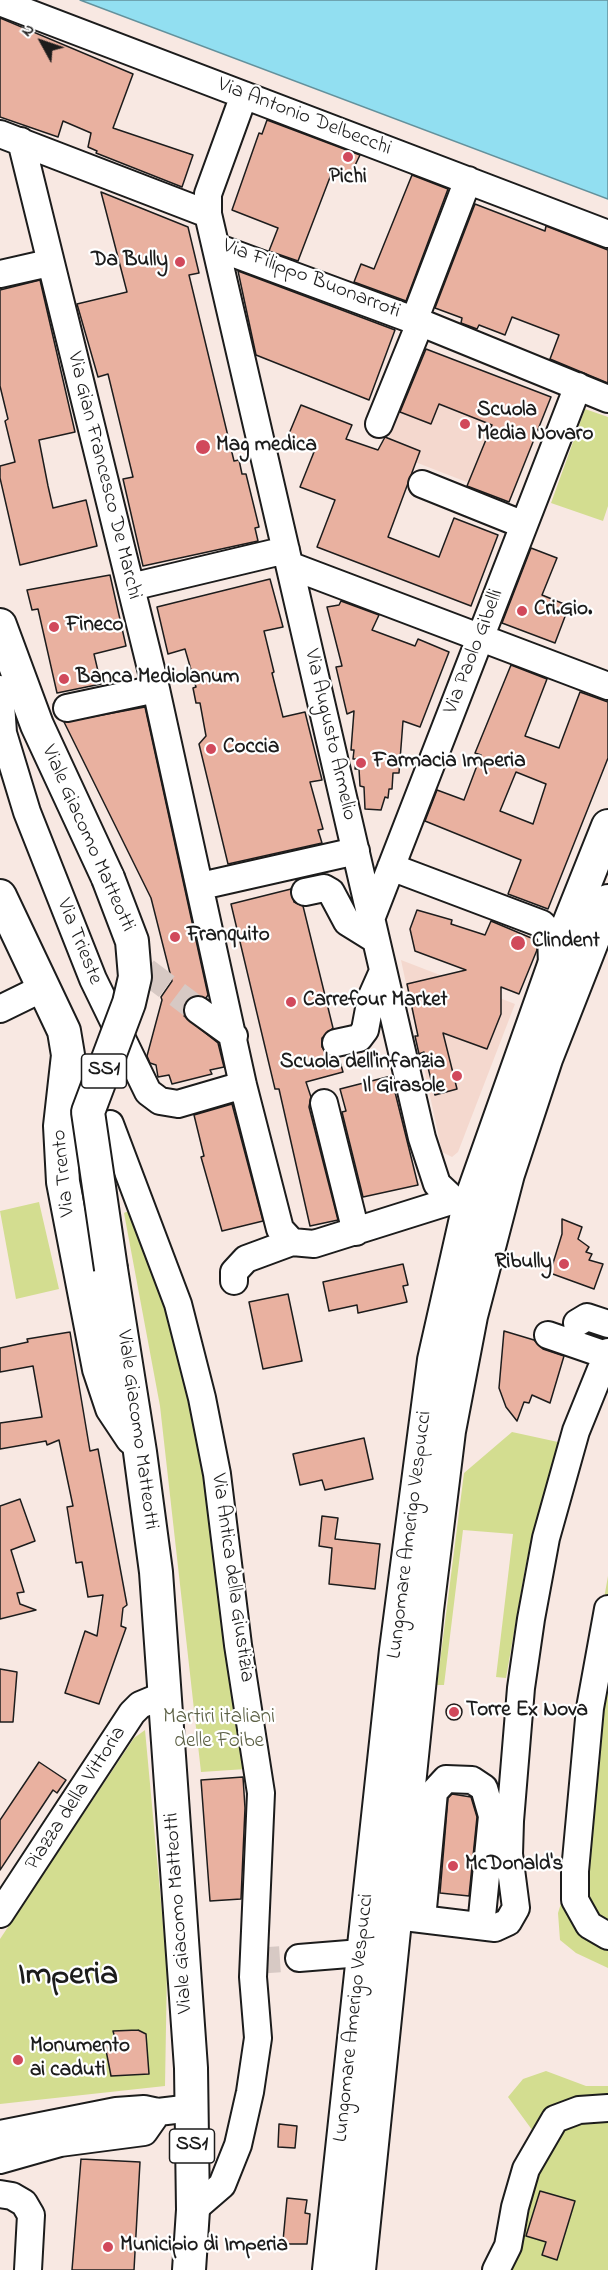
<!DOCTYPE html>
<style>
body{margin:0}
#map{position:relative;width:608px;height:2270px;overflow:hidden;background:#f8e8e2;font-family:"Indie Flower",sans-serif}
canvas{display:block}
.north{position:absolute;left:12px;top:12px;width:60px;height:60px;-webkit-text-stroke:4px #fff;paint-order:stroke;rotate:310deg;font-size:16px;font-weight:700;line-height:24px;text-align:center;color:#1c1c1c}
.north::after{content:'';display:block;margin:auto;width:21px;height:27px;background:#1c1c1c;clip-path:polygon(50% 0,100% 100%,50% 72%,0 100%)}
</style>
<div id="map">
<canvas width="608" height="2270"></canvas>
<div class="north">N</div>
</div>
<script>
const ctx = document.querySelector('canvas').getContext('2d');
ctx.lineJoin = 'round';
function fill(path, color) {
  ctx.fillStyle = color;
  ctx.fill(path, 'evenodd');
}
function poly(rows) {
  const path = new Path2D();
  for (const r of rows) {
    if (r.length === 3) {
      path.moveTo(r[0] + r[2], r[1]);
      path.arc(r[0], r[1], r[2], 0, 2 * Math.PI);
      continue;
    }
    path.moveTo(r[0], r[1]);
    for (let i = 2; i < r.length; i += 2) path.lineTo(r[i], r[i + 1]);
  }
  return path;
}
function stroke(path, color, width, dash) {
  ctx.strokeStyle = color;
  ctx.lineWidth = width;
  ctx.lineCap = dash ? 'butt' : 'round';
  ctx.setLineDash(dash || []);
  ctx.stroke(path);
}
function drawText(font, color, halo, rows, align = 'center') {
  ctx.font = font + ' "Indie Flower",sans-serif';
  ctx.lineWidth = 4.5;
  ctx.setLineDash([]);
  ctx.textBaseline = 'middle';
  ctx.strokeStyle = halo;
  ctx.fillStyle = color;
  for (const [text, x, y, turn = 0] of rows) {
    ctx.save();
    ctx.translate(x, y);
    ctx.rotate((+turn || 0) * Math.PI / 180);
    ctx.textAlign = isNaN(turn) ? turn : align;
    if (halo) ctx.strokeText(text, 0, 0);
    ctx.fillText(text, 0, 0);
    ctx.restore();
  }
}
fill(poly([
 [422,351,546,399,508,498,384,450],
 [401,960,515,1004,458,1152,452,1157,442,1152]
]), '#f4d8ce');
fill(poly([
 [585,409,608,417,608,506,603,521,551,503],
 [39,1202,59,1289,16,1299,0,1211],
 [134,1208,194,1395,246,1769,201,1772,160,1406,124,1213],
 [512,1432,558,1442,536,1537,532,1536,525,1569,506,1678,496,1677,513,1534,463,1530,444,1685,437,1685,464,1473],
 [608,1576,608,1968,576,1953,560,1940,558,1913,571,1871,586,1701],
 [145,1730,167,1967,165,2086,0,2104,0,1939,134,1738],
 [546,2071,586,2086,608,2086,608,2270,507,2270,520,2222,546,2149,508,2097,523,2079]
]), '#d3dd90');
const water = poly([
 [80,0,608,0,608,199,80,0]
]);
fill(water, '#92dff1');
stroke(water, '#63919c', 1.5);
const building = poly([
 [0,18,133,74,113,128,193,155,182,187,96,153,97,151,88,147,91,133,63,121,58,137,0,117,0,18],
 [267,120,360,155,349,178,332,172,298,261,269,251,278,228,232,210,259,133,262,134,267,120],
 [412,175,448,189,406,301,354,282,361,264,374,269,412,175],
 [101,192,188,227,199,273,189,275,234,461,239,460,242,474,246,474,259,527,255,528,258,541,143,566,123,479,133,477,108,374,98,377,77,304,127,292,101,192],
 [475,204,545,231,546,226,608,250,608,383,550,359,559,335,512,317,505,335,479,325,477,329,461,323,462,318,435,308,475,204],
 [238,271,395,330,369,400,256,355,238,271],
 [40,280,75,432,39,440,48,486,53,508,86,500,97,546,20,565,0,478,0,466,15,462,5,421,8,419,0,386,0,290,40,280],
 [426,349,551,397,509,502,467,486,492,425,439,404,431,424,400,412,426,349],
 [301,405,352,425,346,439,378,450,385,437,420,451,388,537,439,557,454,518,498,535,471,606,317,547,335,500,300,487,314,452,286,441,301,405],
 [531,548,557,558,542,595,569,606,555,643,502,623,531,548],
 [110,575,126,646,94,654,101,684,57,693,38,609,32,610,27,590,110,575],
 [270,579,283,627,264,631,274,672,272,673,283,717,305,712,322,780,310,782,323,829,318,830,322,843,228,864,199,744,206,736,200,703,196,703,193,688,196,687,185,649,168,654,157,607,270,579],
 [341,601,379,615,372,630,415,646,418,639,449,652,420,727,403,721,399,773,393,773,392,789,389,789,388,798,385,797,381,810,365,809,364,787,360,786,359,769,355,769,356,759,353,759,354,750,351,750,354,711,347,714,336,667,342,666,327,607,339,605,341,601],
 [511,665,547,679,525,736,559,748,580,692,608,702,608,758,548,909,508,894,521,860,425,821,437,790,464,800,481,755,475,753,511,665],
 [516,772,546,784,533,824,500,811,516,772],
 [145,707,208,995,206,998,192,996,186,1001,184,1016,218,1043,224,1067,210,1070,212,1074,172,1084,169,1075,158,1077,156,1065,150,1063,147,1056,162,1000,161,997,172,981,151,898,64,722,145,707],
 [291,889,294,902,303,906,333,1028,322,1038,322,1047,331,1057,339,1058,343,1072,306,1082,311,1097,309,1107,338,1220,310,1226,279,1089,275,1089,231,904,291,889],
 [417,910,452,920,451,924,485,935,491,921,536,940,537,950,519,994,501,987,501,1014,487,1049,443,1033,457,1089,435,1095,424,1052,419,1054,415,1036,418,1036,407,984,466,970,415,951,410,929,417,910],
 [391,1076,418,1185,363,1197,342,1112,346,1111,340,1089,391,1076],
 [232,1104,263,1221,222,1231,201,1157,204,1156,194,1115,232,1104],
 [562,1219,582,1227,578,1239,589,1247,586,1252,592,1254,589,1260,603,1264,594,1289,550,1273,562,1234,562,1219],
 [403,1264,408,1285,403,1286,407,1302,358,1313,357,1305,329,1311,323,1282,403,1264],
 [288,1294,302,1361,263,1369,249,1302,288,1294],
 [504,1331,534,1340,543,1349,564,1356,550,1403,532,1395,529,1403,524,1402,517,1421,506,1407,499,1388,504,1331],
 [70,1332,90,1451,98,1449,127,1605,123,1608,121,1626,126,1628,99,1704,65,1693,85,1631,97,1636,103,1595,88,1597,82,1562,76,1563,67,1507,73,1506,59,1440,47,1445,46,1441,0,1449,0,1423,42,1417,33,1366,0,1372,0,1348,28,1342,27,1339,70,1332],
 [364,1438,373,1479,325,1490,322,1480,300,1485,293,1454,364,1438],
 [20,1499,35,1541,11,1550,24,1592,17,1593,20,1604,36,1610,0,1619,0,1506,20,1499],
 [322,1516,338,1518,335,1539,380,1544,375,1589,329,1584,332,1548,319,1546,322,1516],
 [0,1669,17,1672,13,1722,0,1722,0,1669],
 [454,1712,8],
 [39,1762,66,1780,57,1793,53,1790,0,1870,0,1820,39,1762],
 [243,1777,245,1808,241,1899,210,1901,201,1780,243,1777],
 [452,1794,471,1797,477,1817,469,1896,440,1893,448,1798,452,1794],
 [138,2030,146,2034,149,2074,111,2076,104,2040,116,2042,113,2031,138,2030],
 [279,2124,297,2126,295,2148,278,2147,279,2124],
 [81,2159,140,2162,134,2270,72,2270,81,2159],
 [540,2191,575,2201,557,2260,542,2255,546,2242,526,2236,540,2191],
 [287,2198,307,2200,305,2213,310,2214,307,2244,288,2244,283,2241,287,2198]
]);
fill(building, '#e9b1a0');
stroke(building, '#1c1c1c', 1.5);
stroke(poly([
 [146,971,198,1010],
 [254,1961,299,1958]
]), '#d7c9c4', 26, [26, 13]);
const minor = poly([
 [0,2,608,234],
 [0,134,208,214,422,1138,437,1184,454,1200,468,1205],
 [21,141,156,689,243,1085,280,1229,292,1242,314,1244,454,1200],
 [208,214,208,194,244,95],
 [216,247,424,324,608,399],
 [0,274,49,263],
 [414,321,468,180],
 [379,424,420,323],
 [422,484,524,525],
 [289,563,294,567,608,686],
 [131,587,286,550],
 [0,689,3,733,27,812,93,979,148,1092,160,1101,178,1104,243,1085],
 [67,708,156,689],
 [391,867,542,924,551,934,552,965],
 [201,886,356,851],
 [305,892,324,888,331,892,347,922,376,940],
 [371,919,578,386],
 [0,1009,45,987],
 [198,1010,234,1036],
 [336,1043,359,1038,365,1030,371,998,383,971],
 [324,1103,356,1232],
 [110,1124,178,1304,202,1398,217,1474,238,1645,261,1793,253,1977,258,2038,250,2092,238,2145,222,2185,193,2210],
 [234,1281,234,1272,246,1259,292,1242],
 [577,1323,587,1317,608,1324],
 [548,1335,606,1355],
 [608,1609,590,1708,575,1871,575,1900,589,1925,608,1936],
 [0,1914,132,1713,140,1705,164,1695],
 [396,1916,495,1928,508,1922,516,1908,509,1854,510,1821,521,1688,531,1619,546,1538,576,1431,608,1352],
 [422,1919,434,1792,446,1779,472,1780,484,1788,492,1816,481,1926],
 [299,1958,361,1953],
 [0,2134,116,2111,144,2109,158,2112,192,2108],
 [0,2160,60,2143,144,2132,158,2112],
 [0,2194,12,2196,24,2203,31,2215,28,2270],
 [496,2270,508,2246,515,2207,526,2169,555,2119,579,2110,608,2108]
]);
const major = poly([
 [0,625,37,725,108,878],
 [0,896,64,1031,68,1055,60,1126,63,1182,99,1369,112,1408,132,1438],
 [111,1269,140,1452,156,1572,191,2068,193,2210,189,2270],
 [329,2270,396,1650,434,1360,469,1205,566,931,608,826],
 [359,2270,427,1610,449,1431,471,1316,508,1174,546,1059,608,901]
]);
stroke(minor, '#1c1c1c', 30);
stroke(major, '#1c1c1c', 36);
stroke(minor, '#fff', 26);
stroke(major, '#fff', 32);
const majorBridge = poly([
 [108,878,132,941,135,977,129,1003,88,1112,111,1269]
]);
stroke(majorBridge, '#1c1c1c', 36, []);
stroke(majorBridge, '#fff', 32);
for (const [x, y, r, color] of [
 [348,157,6,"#d1495b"],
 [180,262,6,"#d1495b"],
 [465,424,6,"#d1495b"],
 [203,447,8,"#d1495b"],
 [522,611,6,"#d1495b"],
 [54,627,6,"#d1495b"],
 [64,679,6,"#d1495b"],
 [211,749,6,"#d1495b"],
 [361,763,6,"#d1495b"],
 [175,937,6,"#d1495b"],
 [518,943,8,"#d1495b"],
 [291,1002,6,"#d1495b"],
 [457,1076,6,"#d1495b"],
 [564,1264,6,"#d1495b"],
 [454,1712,6,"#d1495b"],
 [453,1866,6,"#d1495b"],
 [18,2060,6,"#d1495b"],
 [108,2247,6,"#d1495b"]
]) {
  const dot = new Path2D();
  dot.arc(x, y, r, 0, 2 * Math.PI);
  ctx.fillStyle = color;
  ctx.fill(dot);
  stroke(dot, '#fff', 2);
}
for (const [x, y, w] of [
 [104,1071,45],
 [192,2146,45]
]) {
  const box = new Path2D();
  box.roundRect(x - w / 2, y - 17, w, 34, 4.5);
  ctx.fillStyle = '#fff';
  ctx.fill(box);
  stroke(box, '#1c1c1c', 1.5);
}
drawText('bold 20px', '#1c1c1c', null, [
 ["SS1",104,1071],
 ["SS1",192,2146]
]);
drawText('21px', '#1c1c1c', '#fff', [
 ["Via Antonio Delbecchi",304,118,21],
 ["Via Filippo Buonarroti",311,280,21],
 ["Via Gian Francesco De Marchi",103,476,76],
 ["Via Paolo Gibelli",475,652,-69],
 ["Via Augusto Armelio",329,735,77],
 ["Viale Giacomo Matteotti",87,839,66],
 ["Via Trieste",78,942,68],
 ["Via Trento",65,1173,-96],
 ["Viale Giacomo Matteotti",136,1430,82],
 ["Lungomare Amerigo Vespucci",411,1535,-83],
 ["Via Antica della Giustizia",231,1578,82],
 ["Piazza della Vittoria",77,1799,-57],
 ["Viale Giacomo Matteotti",180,1913,-94],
 ["Lungomare Amerigo Vespucci",355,2018,-84]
]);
drawText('bold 21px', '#1c1c1c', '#fff', [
 ["Pichi",348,179,"center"],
 ["Da Bully",168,262,"right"],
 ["Scuola",477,412],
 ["Media Novaro",477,436],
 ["Mag medica",216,447],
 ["Cri.Gio.",534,611],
 ["Fineco",66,627],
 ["Banca Mediolanum",76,679],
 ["Coccia",223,749],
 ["Farmacia Imperia",373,763],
 ["Franquito",187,937],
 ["Clindent",532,943],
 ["Carrefour Market",303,1002],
 ["Scuola dell'infanzia",445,1064,"right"],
 ["Il Girasole",445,1088,"right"],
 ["Ribully",552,1264,"right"],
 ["Torre Ex Nova",466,1712],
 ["McDonald's",465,1866],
 ["Monumento",30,2048],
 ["ai caduti",30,2072],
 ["Municipio di Imperia",120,2247]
], 'left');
drawText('21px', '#5c6045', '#fff', [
 ["Martiri italiani",219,1719],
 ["delle Foibe",219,1743]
]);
drawText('bold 33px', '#1c1c1c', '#fff', [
 ["Imperia",68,1978]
]);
</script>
